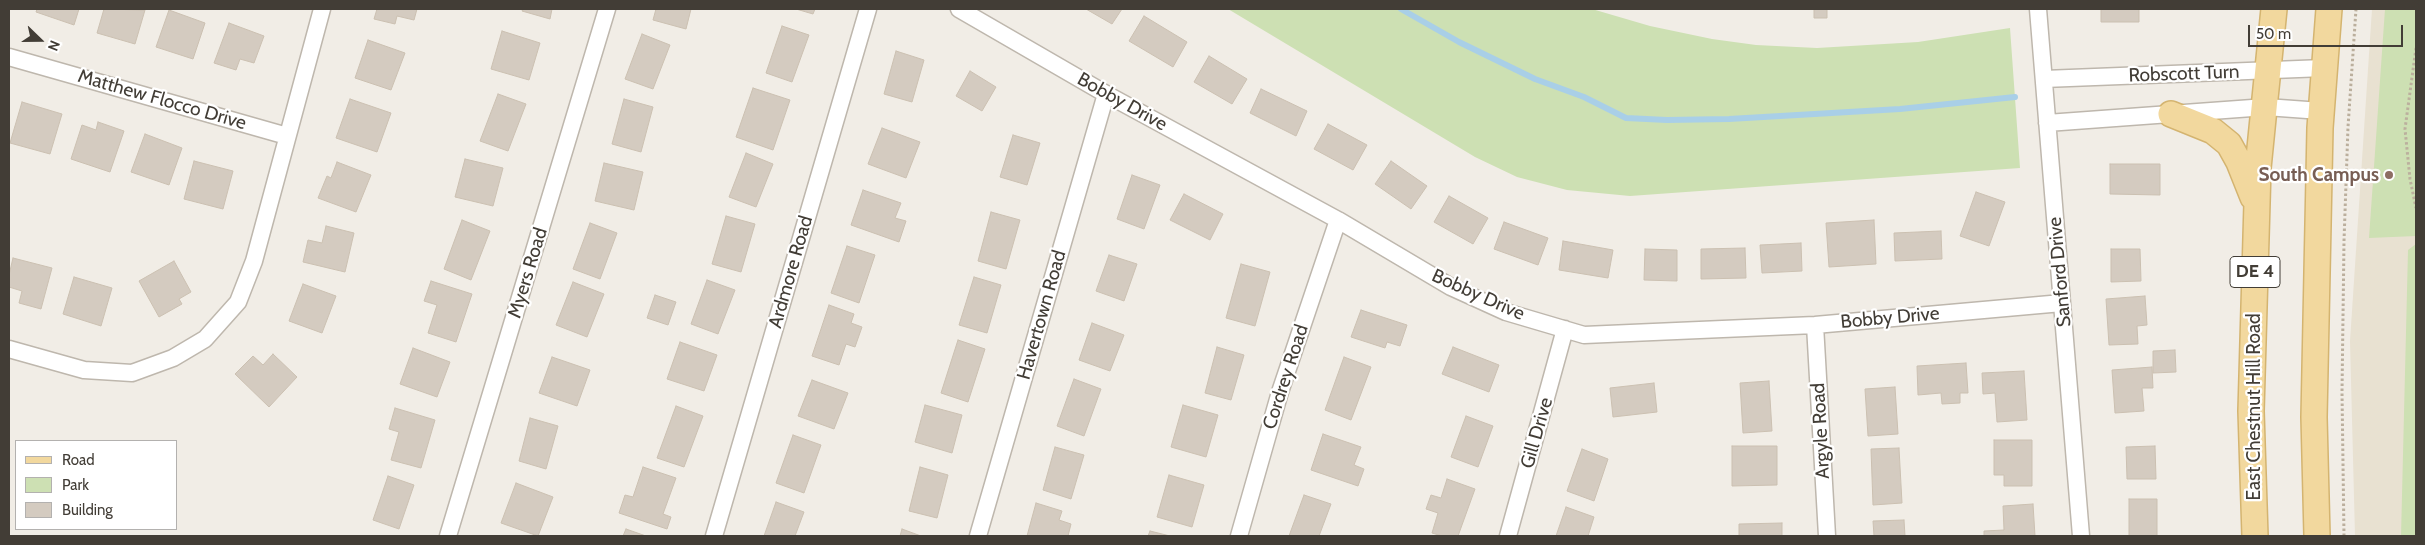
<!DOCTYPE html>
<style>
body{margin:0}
#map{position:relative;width:2425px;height:545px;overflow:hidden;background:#f1ede6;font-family:Cabin,sans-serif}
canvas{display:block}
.frame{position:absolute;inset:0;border:10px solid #423d36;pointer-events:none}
.legend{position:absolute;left:15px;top:440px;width:162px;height:90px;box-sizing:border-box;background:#fff;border:1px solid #b3b1af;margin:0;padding:6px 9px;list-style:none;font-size:15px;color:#423d36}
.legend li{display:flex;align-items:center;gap:10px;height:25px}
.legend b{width:25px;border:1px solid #b3b1af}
.north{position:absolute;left:15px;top:15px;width:50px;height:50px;-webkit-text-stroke:4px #fff;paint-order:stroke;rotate:112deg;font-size:14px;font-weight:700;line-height:20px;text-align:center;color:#423d36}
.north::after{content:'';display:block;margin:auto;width:18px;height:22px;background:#423d36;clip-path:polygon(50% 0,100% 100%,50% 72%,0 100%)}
.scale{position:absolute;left:2248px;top:25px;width:155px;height:22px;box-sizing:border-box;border:2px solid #423d36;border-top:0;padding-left:6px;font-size:15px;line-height:18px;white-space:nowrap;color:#423d36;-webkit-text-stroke:4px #fff;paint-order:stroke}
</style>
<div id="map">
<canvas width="2425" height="545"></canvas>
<div class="frame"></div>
<ul class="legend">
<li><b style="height:6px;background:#f2d89e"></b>Road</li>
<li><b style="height:14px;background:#cde0b3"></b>Park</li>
<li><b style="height:14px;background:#d4cbc0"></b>Building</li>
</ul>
<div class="north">N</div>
<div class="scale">50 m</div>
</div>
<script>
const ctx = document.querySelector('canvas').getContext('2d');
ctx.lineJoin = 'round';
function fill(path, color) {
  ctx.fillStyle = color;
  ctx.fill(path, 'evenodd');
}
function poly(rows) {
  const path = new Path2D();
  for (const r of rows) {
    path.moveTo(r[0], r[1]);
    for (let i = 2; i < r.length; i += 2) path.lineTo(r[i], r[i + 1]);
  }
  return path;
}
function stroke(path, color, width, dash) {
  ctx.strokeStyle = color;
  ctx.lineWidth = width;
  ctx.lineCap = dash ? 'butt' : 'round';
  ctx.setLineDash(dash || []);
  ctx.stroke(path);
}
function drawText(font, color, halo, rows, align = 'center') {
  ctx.font = font + ' Cabin,sans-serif';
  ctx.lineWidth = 4.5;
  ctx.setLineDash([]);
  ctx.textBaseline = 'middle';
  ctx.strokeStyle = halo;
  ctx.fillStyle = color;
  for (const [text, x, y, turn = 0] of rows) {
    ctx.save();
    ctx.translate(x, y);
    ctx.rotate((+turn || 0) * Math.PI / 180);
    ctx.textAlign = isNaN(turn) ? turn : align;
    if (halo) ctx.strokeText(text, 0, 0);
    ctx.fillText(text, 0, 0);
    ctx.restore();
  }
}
fill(poly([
 [2372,9,2416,9,2416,536,2355,536,2350,341]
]), '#e8e1d1');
fill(poly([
 [1228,9,1592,9,1650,26,1712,39,1756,45,1817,48,1918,42,2010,28,2020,168,1630,196,1567,190,1517,177,1475,157],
 [2385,9,2416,9,2416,236,2369,238],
 [2416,244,2416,536,2401,536,2408,250]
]), '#cde0b3');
stroke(poly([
 [1401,9,1459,42,1535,79,1584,97,1626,118,1667,120,1729,119,1900,109,2015,97]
]), '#a9cfe7', 6);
const building = poly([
 [37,9,79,9,74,25,36,12,37,9],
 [104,9,145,10,135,44,97,33,104,9],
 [377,9,417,9,414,20,397,16,395,24,374,19,377,9],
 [523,9,552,9,550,19,522,11,523,9],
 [656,9,691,9,686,29,653,20,656,9],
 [796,9,815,9,813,14,796,9],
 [1086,9,1122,9,1112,24,1086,9],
 [1814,9,1827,9,1827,18,1814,18,1814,9],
 [2101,9,2139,9,2139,22,2101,22,2101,9],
 [169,10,205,23,193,59,156,47,169,10],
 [1144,16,1187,42,1173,67,1129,41,1144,16],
 [229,23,264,36,254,63,240,59,236,70,214,63,229,23],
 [782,26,809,35,792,82,766,73,782,26],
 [502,31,540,43,529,80,491,69,502,31],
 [642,34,670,45,653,89,625,79,642,34],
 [368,40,405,53,391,90,355,78,368,40],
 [896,51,924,60,912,102,884,94,896,51],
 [1209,56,1247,79,1232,104,1194,82,1209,56],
 [970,71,996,87,982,111,956,96,970,71],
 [753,88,790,100,773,150,736,137,753,88],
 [1261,89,1307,111,1296,136,1250,113,1261,89],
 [498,94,526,104,508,151,480,141,498,94],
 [350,99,391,113,377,152,336,138,350,99],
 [624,99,653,107,641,152,612,144,624,99],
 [22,102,62,114,50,154,10,143,22,102],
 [98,122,124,131,110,172,71,159,82,125,96,130,98,122],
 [1328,124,1367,145,1353,170,1314,149,1328,124],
 [882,128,920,142,906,178,868,164,882,128],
 [145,134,182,148,169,185,131,172,145,134],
 [1013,135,1040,143,1027,185,1000,177,1013,135],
 [746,153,773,164,756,207,729,197,746,153],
 [465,159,503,168,493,206,455,197,465,159],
 [194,161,233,171,223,209,184,199,194,161],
 [1391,161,1427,186,1411,209,1375,184,1391,161],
 [337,162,371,175,356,212,318,198,327,176,331,178,337,162],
 [604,163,643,172,634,210,595,201,604,163],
 [2110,164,2160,164,2160,195,2110,194,2110,164],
 [1132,175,1160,185,1144,229,1117,219,1132,175],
 [863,190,901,203,895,218,906,221,899,242,851,225,863,190],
 [1976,192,2005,202,1989,246,1960,236,1976,192],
 [1184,194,1223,214,1210,240,1170,220,1184,194],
 [1449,196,1488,218,1473,244,1434,222,1449,196],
 [991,212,1020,220,1006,269,978,261,991,212],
 [726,216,755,224,741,272,712,264,726,216],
 [462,220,490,231,471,280,444,269,462,220],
 [1874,220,1876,264,1829,267,1826,223,1874,220],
 [1504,222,1548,238,1538,265,1494,249,1504,222],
 [590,223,617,233,600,279,573,269,590,223],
 [326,226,354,233,345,272,303,262,308,240,322,243,326,226],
 [1941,231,1942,259,1895,261,1894,233,1941,231],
 [1563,241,1613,250,1608,278,1559,270,1563,241],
 [1801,243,1802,271,1762,273,1760,245,1801,243],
 [847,246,875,255,859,303,831,293,847,246],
 [1745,248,1746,278,1701,279,1701,249,1745,248],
 [1645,249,1677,250,1677,281,1644,280,1645,249],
 [2111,249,2140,249,2141,281,2111,282,2111,249],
 [1109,255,1137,264,1124,301,1096,291,1109,255],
 [13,258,52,268,41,309,19,303,22,291,9,287,9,275,13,258],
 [174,261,191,292,179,299,182,304,159,317,139,281,174,261],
 [1241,264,1270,272,1255,326,1226,318,1241,264],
 [74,277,112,288,101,326,63,314,74,277],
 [974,277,1001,285,987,333,959,325,974,277],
 [707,280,735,290,718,334,691,324,707,280],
 [431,281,472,294,456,342,428,333,437,305,424,301,431,281],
 [573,282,604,294,587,337,556,325,573,282],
 [303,284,336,296,322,333,289,321,303,284],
 [655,295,676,302,668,325,647,318,655,295],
 [2145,296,2147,325,2137,326,2138,344,2109,345,2106,299,2145,296],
 [829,305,854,314,851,323,862,327,855,347,846,344,839,365,812,356,829,305],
 [1361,310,1407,325,1400,346,1387,342,1385,348,1351,337,1361,310],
 [1092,323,1124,335,1110,371,1079,360,1092,323],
 [958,340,985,349,968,402,941,393,958,340],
 [680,342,717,355,704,391,667,379,680,342],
 [1217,347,1244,355,1231,400,1205,393,1217,347],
 [1453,347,1499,365,1489,392,1442,374,1453,347],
 [413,348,450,362,437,397,400,384,413,348],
 [2175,350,2176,372,2153,373,2153,351,2175,350],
 [273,354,297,377,269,407,235,374,253,356,263,365,273,354],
 [552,357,590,370,577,406,539,393,552,357],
 [1344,357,1371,367,1351,420,1325,410,1344,357],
 [1966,363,1968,393,1960,393,1960,403,1942,404,1941,393,1918,395,1917,366,1966,363],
 [2152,367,2153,388,2142,388,2144,411,2115,413,2112,370,2152,367],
 [2024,371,2027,420,1997,422,1995,393,1983,394,1982,373,2024,371],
 [1074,379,1101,389,1084,436,1057,426,1074,379],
 [812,380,848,393,834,429,798,416,812,380],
 [1769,381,1772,431,1743,433,1740,383,1769,381],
 [1654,383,1657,412,1613,417,1610,388,1654,383],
 [1895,387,1898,434,1868,436,1865,389,1895,387],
 [925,405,962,415,952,453,915,442,925,405],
 [1183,405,1218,415,1206,457,1171,447,1183,405],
 [676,406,703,416,684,467,657,458,676,406],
 [395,408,435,420,421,468,391,460,399,432,389,429,395,408],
 [1466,416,1493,426,1478,467,1451,457,1466,416],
 [530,418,558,426,546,469,519,461,530,418],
 [1323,434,1361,447,1354,465,1364,469,1358,486,1311,470,1323,434],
 [793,435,821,445,804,493,776,483,793,435],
 [1994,440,2032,440,2032,486,2004,486,2004,475,1994,475,1994,440],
 [1732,446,1777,446,1777,485,1732,486,1732,446],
 [2155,446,2156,479,2127,479,2126,447,2155,446],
 [1055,447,1084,455,1071,499,1043,490,1055,447],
 [1899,448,1902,503,1873,505,1871,449,1899,448],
 [1582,449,1608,459,1594,501,1567,491,1582,449],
 [643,467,676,478,663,514,671,517,667,529,619,513,625,495,633,497,643,467],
 [920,467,948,475,937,518,909,511,920,467],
 [1169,475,1204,485,1192,527,1157,517,1169,475],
 [388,476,414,485,399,529,373,520,388,476],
 [1447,479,1475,489,1458,536,1442,536,1432,533,1438,513,1426,509,1431,495,1441,498,1447,479],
 [516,483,553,497,538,536,501,523,516,483],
 [1304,495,1331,504,1319,536,1289,536,1304,495],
 [2129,499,2157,499,2157,536,2129,536,2129,499],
 [776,502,804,512,795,536,764,536,776,502],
 [1036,503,1062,511,1059,520,1071,524,1068,536,1027,536,1036,503],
 [2033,504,2035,536,1984,536,1984,531,2004,530,2003,506,2033,504],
 [1566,507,1594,517,1588,536,1556,536,1566,507],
 [1904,520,1905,536,1874,536,1873,521,1904,520],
 [1782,523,1782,536,1739,536,1739,524,1782,523],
 [626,529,646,536,623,536,626,529],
 [902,529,921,536,900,536,902,529],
 [1150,531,1170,536,1148,536,1150,531]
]);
fill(building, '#d4cbc0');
stroke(building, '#cbc0b1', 1);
const street = poly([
 [959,9,1106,94,1338,220,1451,287,1506,312,1584,335,1815,325,2062,303],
 [2038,9,2081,536],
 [9,57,287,136],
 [2044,79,2324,68],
 [2047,123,2266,107,2321,111],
 [1815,325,1827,536],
 [9,349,84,370,132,373,173,358,205,339,238,302,254,261,322,9],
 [448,536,607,9],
 [714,536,868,9],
 [978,536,1106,94],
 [1239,536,1280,392,1338,220],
 [1508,536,1565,329]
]);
const primary = poly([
 [2171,114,2213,131,2229,144,2239,162,2253,197],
 [2255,536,2251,411,2258,168,2274,9],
 [2317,536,2314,417,2320,128,2329,9]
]);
stroke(street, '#beb7ad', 19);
stroke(primary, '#d4b470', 28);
stroke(poly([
 [2416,48,2405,129,2410,179,2416,208],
 [2344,536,2342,392,2344,241,2348,127,2356,9]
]), '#bbaf9d', 3, [2.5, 2.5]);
stroke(street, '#fff', 16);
stroke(primary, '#f2d89e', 25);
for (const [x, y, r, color] of [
 [2389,175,5,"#8d6e63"]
]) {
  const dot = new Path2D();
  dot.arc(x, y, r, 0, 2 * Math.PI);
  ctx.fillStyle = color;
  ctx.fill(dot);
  stroke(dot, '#fff', 2);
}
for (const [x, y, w] of [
 [2255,272,50]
]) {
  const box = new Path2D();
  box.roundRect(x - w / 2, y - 15.5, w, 31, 4);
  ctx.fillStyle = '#fff';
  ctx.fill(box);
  stroke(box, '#423d36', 1);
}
drawText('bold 18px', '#423d36', null, [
 ["DE 4",2255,272]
]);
drawText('19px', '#423d36', '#fff', [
 ["Robscott Turn",2184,74,-2],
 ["Matthew Flocco Drive",162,100,16],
 ["Bobby Drive",1122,102,29],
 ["Ardmore Road",791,272,-74],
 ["Sanford Drive",2060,272,-95],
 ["Myers Road",528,273,-73],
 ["Bobby Drive",1478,295,24],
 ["Havertown Road",1042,315,-74],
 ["Bobby Drive",1890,318,-5],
 ["Cordrey Road",1286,377,-72],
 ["East Chestnut Hill Road",2254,407,-90],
 ["Argyle Road",1821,431,-93],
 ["Gill Drive",1537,433,-74]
]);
drawText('bold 19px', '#785e54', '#fff', [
 ["South Campus",2379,175]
], 'right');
</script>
